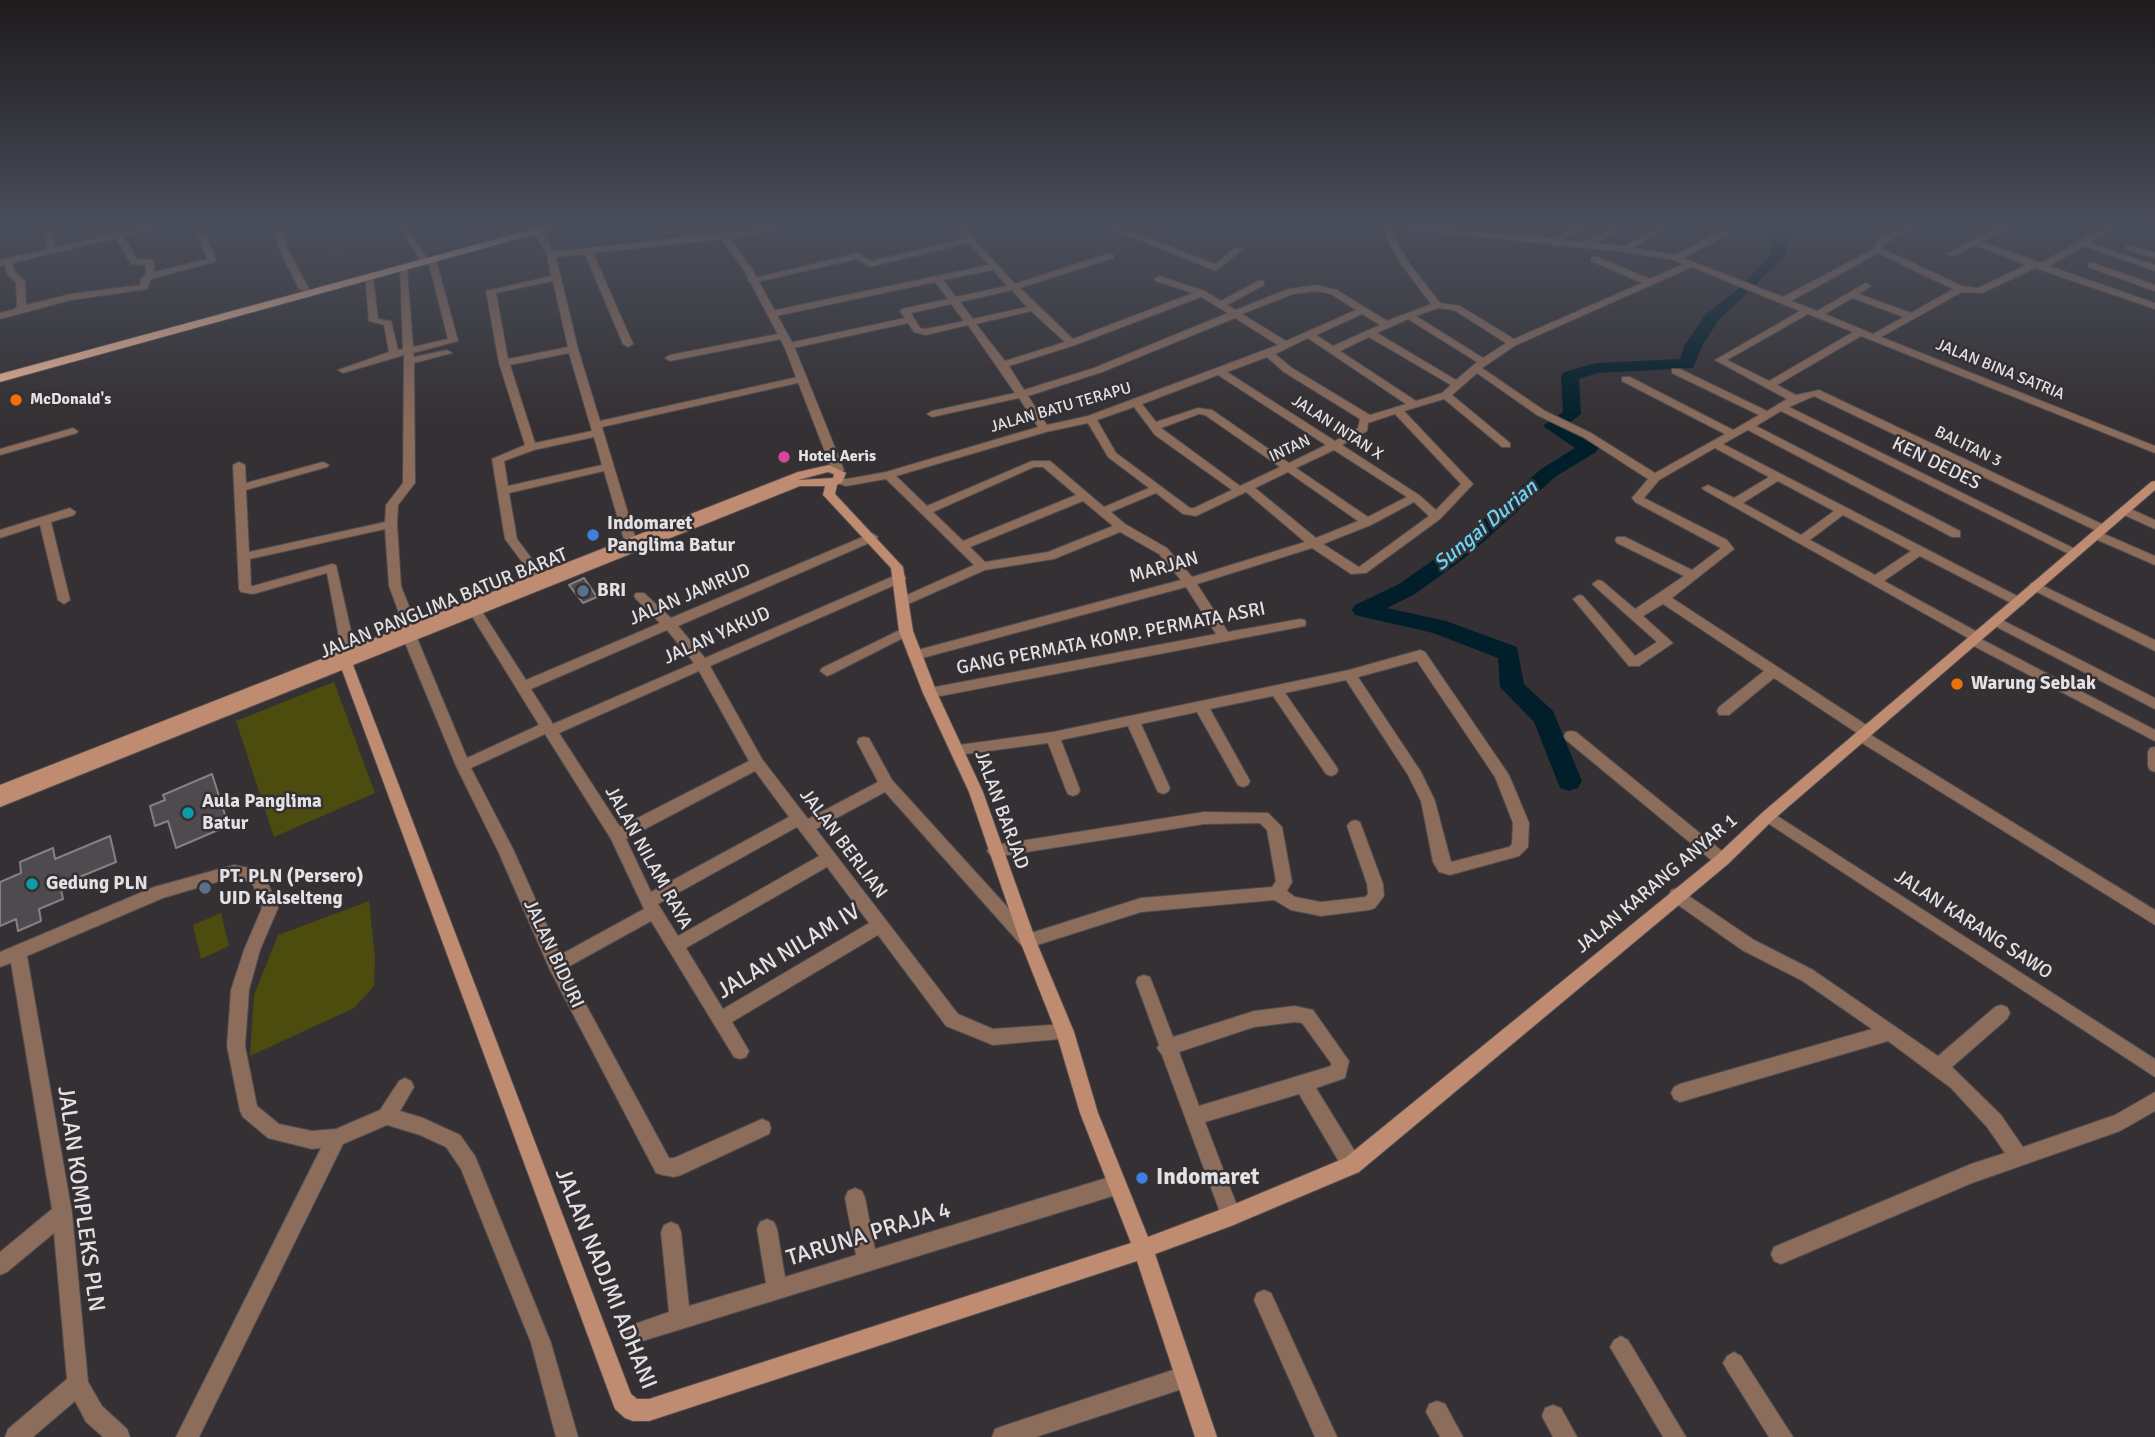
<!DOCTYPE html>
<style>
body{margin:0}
canvas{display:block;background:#343033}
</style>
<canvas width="2155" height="1437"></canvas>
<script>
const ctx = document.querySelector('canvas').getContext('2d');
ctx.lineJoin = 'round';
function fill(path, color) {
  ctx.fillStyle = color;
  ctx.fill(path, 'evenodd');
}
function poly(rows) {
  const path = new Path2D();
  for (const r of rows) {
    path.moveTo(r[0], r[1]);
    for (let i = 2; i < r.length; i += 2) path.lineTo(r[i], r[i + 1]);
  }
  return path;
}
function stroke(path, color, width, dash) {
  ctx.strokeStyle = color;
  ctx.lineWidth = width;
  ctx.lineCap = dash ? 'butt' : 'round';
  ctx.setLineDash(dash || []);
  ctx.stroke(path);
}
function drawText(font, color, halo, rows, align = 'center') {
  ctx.font = font + ' Signika,sans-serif';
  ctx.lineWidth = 5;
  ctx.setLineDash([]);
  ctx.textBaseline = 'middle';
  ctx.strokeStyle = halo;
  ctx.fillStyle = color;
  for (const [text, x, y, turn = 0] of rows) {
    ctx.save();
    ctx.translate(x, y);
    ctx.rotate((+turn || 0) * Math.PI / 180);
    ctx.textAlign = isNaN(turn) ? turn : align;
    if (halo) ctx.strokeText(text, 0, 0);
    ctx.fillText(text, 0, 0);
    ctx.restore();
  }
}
fill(poly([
 [318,224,361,224,372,242,330,252],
 [416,224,471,224,481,238,418,255,404,234,419,231]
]), '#40373f');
fill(poly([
 [334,682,375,793,274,837,236,721],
 [369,901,375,958,374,986,354,1008,250,1056,254,995,278,935],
 [221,913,229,946,201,959,193,925]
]), '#4b4c0d');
fill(poly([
 [1776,224,1790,224,1785,256,1718,321,1702,346,1693,368,1597,373,1579,379,1581,414,1565,426,1596,444,1599,448,1596,452,1555,477,1470,554,1415,594,1387,608,1446,621,1517,647,1524,684,1553,711,1582,781,1578,788,1569,791,1560,788,1534,722,1500,687,1498,658,1433,633,1355,615,1352,610,1355,605,1399,584,1456,544,1541,469,1575,448,1543,426,1563,412,1561,376,1564,372,1596,363,1680,359,1684,346,1706,314,1744,284,1770,255,1776,224]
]), '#001f2a');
const building = poly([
 [584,578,597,597,583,603,569,585,584,578],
 [212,774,227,821,221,823,223,828,176,848,168,821,155,826,150,806,165,800,163,795,212,774],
 [110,836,116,862,60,885,63,899,39,909,41,921,18,931,16,919,0,926,0,882,21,873,20,862,53,848,55,859,110,836]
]);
fill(building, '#4f4a4e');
stroke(building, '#858084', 2);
const minor = poly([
 [42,224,50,224,55,252,48,250,42,224],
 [194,224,202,224,216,260,215,262,154,278,150,280,147,289,71,300,0,319,0,313,15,309,17,305,16,282,7,274,4,259,10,259,16,273,25,281,26,305,71,294,140,285,141,278,146,275,146,265,131,264,115,236,116,234,122,234,137,259,153,260,155,272,207,259,194,224],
 [274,224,282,224,286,246,309,289,307,291,299,289,278,246,274,224],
 [951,224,960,224,1015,284,1107,254,1113,254,1113,258,1020,288,1073,339,1193,293,1156,281,1154,279,1159,276,1205,291,1221,301,1258,281,1264,281,1264,285,1227,305,1236,310,1288,289,1317,285,1337,290,1387,321,1431,304,1401,264,1387,239,1385,232,1387,227,1381,224,1411,224,1555,239,1579,224,1590,224,1563,240,1584,242,1619,224,1630,224,1595,243,1624,246,1663,224,1674,224,1633,248,1675,255,1724,230,1727,231,1727,235,1683,258,1783,297,1874,249,1877,241,1911,224,1922,224,1884,244,1883,249,1962,286,1978,288,2026,265,1975,245,1954,256,1947,254,2004,224,2015,224,1982,242,2041,263,2110,224,2121,224,2090,243,2155,265,2155,271,2084,246,2049,266,2155,303,2155,309,2035,268,1982,293,1962,292,1881,337,2155,446,2155,453,1861,336,1777,385,1796,395,1819,390,2106,526,2106,532,2102,533,2155,556,2155,565,2093,538,2091,535,2093,532,2097,531,1814,396,1789,407,2081,552,2075,556,2071,555,1781,411,1756,426,1960,531,1960,537,1952,537,1748,430,1723,444,2023,599,2025,602,2023,605,2015,605,1920,556,1884,581,1981,634,1981,639,2155,730,2155,741,1968,643,1968,638,1704,490,1702,488,1708,485,1734,498,1769,477,1715,448,1659,480,1644,498,1727,540,1734,549,1672,598,1871,728,1873,732,1871,735,2155,910,2155,925,1857,740,1855,736,1857,733,1774,678,1729,715,1719,715,1717,711,1719,707,1764,671,1663,604,1643,616,1673,643,1639,666,1629,666,1573,599,1579,595,1583,596,1635,656,1657,642,1592,584,1598,580,1602,581,1635,609,1684,576,1617,543,1615,540,1617,537,1625,537,1692,570,1721,548,1635,502,1632,498,1648,479,1583,437,1537,415,1477,373,1452,395,1510,443,1510,447,1502,447,1444,399,1404,411,1473,484,1440,519,1366,573,1351,574,1312,548,1197,584,1228,632,1300,619,1305,620,1306,623,1305,626,930,698,925,696,923,693,930,688,1216,634,1186,587,915,660,910,658,908,655,910,652,1181,580,1159,554,1120,532,1054,559,985,570,906,605,898,605,896,602,898,599,974,565,886,479,846,486,834,482,834,478,847,479,886,472,1038,427,1019,398,932,417,927,414,932,411,1015,393,968,325,926,335,914,332,908,323,789,349,784,346,789,343,905,318,900,311,902,309,948,299,935,282,771,317,766,314,771,311,989,265,968,243,870,267,857,259,752,283,747,280,858,253,871,261,964,239,951,224],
 [1395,228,1552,244,1556,247,1560,245,1625,252,1674,260,1684,264,1650,279,1597,257,1591,257,1591,261,1642,283,1514,339,1460,306,1440,303,1409,263,1395,239,1393,232,1395,228],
 [1878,253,1953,289,1911,313,1859,294,1871,286,1866,283,1817,311,1791,301,1878,253],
 [1692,267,1800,311,1715,360,1787,399,1767,411,1680,369,1672,369,1672,373,1759,415,1733,430,1630,377,1622,377,1622,381,1725,434,1655,473,1591,433,1545,411,1482,368,1516,345,1692,267],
 [993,270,1007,286,956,297,943,280,993,270],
 [1012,290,1027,307,973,319,960,302,1012,290],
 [1317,291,1331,294,1356,310,1286,341,1242,314,1293,294,1317,291],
 [1201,297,1228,313,1094,368,1024,390,1009,366,1075,345,1201,297],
 [1852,298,1904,317,1873,334,1825,314,1852,298],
 [951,304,964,321,926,329,920,328,911,313,951,304],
 [1438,308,1454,310,1506,343,1483,358,1416,316,1438,308],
 [1031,311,1065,342,1005,361,976,324,1031,311],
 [1362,314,1380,325,1333,346,1316,335,1362,314],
 [1808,314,1853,332,1769,381,1727,360,1808,314],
 [1235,318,1278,345,1088,416,1047,425,1028,396,1102,372,1235,318],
 [1408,319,1477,362,1456,380,1377,333,1408,319],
 [1369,337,1451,385,1442,393,1416,401,1340,351,1369,337],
 [1308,338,1406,404,1370,415,1292,368,1275,354,1308,338],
 [1267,357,1284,372,1360,419,1358,428,1335,441,1227,372,1267,357],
 [1218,375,1326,445,1289,463,1212,410,1198,408,1156,422,1142,404,1218,375],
 [1134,407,1155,435,1232,490,1194,508,1190,508,1116,453,1097,420,1134,407],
 [1199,414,1205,415,1280,467,1240,486,1161,428,1199,414],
 [1395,414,1461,484,1436,510,1419,495,1342,445,1367,431,1368,423,1395,414],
 [1088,423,1108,457,1149,488,1104,507,1050,461,1032,461,927,506,896,476,1046,432,1088,423],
 [1334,450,1407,497,1368,517,1296,468,1334,450],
 [1034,467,1043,467,1076,495,963,541,933,512,1034,467],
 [1288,472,1358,521,1316,538,1255,488,1288,472],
 [1778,481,1834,511,1801,535,1743,503,1778,481],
 [1246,492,1305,542,1192,577,1167,548,1125,524,1111,512,1156,493,1183,514,1196,516,1246,492],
 [1083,501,1113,526,1048,552,985,562,970,547,1083,501],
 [1414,502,1429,516,1359,567,1323,544,1371,525,1414,502],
 [1843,515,1911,551,1875,575,1810,540,1843,515],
 [1099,224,1111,224,1215,264,1236,247,1243,249,1216,271,1099,224],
 [538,229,541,230,554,252,723,233,727,236,723,239,593,253,633,344,628,347,623,344,585,254,556,257,578,349,600,421,802,376,807,379,802,382,602,427,637,543,635,546,631,547,625,543,604,471,509,493,517,539,547,579,541,583,537,582,505,539,492,459,525,445,499,363,486,291,551,276,547,255,534,232,538,229],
 [553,281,568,347,508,359,496,293,553,281],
 [569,353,592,431,535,443,510,365,569,353],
 [594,437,602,465,508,486,504,461,534,450,594,437],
 [2126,245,2155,252,2155,258,2126,249,2126,245],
 [432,257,436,260,458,341,413,353,414,357,447,350,452,353,414,363,415,483,398,505,397,524,401,586,418,629,416,632,406,632,389,586,385,529,250,559,251,586,253,586,332,564,336,565,356,653,349,658,342,653,327,573,253,594,241,592,239,589,233,465,239,462,245,465,246,483,323,462,329,465,327,467,246,490,249,552,385,522,386,505,403,483,404,355,343,373,338,370,389,352,384,325,369,321,365,276,373,278,378,319,391,321,398,350,403,349,400,266,407,268,413,347,448,339,428,260,432,257],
 [2088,263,2094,263,2155,285,2155,291,2088,267,2088,263],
 [783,333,786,334,786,338,670,361,665,358,670,355,783,333],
 [73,428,78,431,77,433,0,455,0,449,73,428],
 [2124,506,2155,520,2155,529,2120,513,2118,510,2124,506],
 [70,508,76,512,74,515,51,522,70,600,64,604,58,600,40,525,0,538,0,530,70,508],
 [872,533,878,537,876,540,678,626,705,658,896,575,904,575,906,578,904,581,710,666,762,759,808,819,878,782,857,742,859,738,864,737,869,738,892,780,1031,933,1141,898,1272,887,1276,881,1267,830,1260,823,1204,824,995,857,990,855,987,851,990,847,995,845,1204,812,1268,813,1282,827,1292,882,1287,891,1295,897,1321,902,1365,897,1368,894,1367,884,1347,826,1350,822,1355,820,1360,822,1383,884,1384,896,1375,908,1369,910,1321,916,1291,910,1274,900,1141,912,1028,948,1022,946,885,792,816,829,958,1014,993,1029,1065,1024,1071,1026,1074,1032,1071,1038,993,1045,946,1026,878,935,732,1022,749,1051,746,1057,740,1059,734,1057,651,921,566,968,669,1158,674,1158,762,1119,769,1122,771,1128,769,1134,681,1175,674,1177,663,1175,656,1173,550,970,498,851,456,766,403,638,410,634,417,638,467,758,539,725,470,613,471,610,481,610,526,680,660,623,636,599,634,596,636,593,644,593,671,618,872,533],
 [667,630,694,663,553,724,531,689,667,630],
 [699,671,749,761,620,827,559,733,699,671],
 [545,734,611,839,644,909,560,955,514,851,471,768,545,734],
 [755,771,789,817,651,892,626,839,755,771],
 [797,827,819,856,678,936,658,904,797,827],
 [827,867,869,923,723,1009,686,948,827,867],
 [2035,582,2155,640,2155,651,2031,589,2029,586,2031,583,2035,582],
 [1996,617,2155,698,2155,709,1991,624,1990,621,1991,618,1996,617],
 [906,627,911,628,913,631,911,634,832,674,827,676,820,671,822,668,906,627],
 [1420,650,1425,652,1509,775,1529,823,1528,847,1519,856,1450,875,1439,872,1433,862,1421,801,1408,775,1346,680,1285,693,1336,766,1338,770,1336,774,1331,776,1326,774,1273,696,1210,709,1250,781,1248,785,1243,787,1238,785,1197,712,1141,724,1170,788,1168,792,1163,794,1158,792,1156,788,1128,726,1061,740,1080,790,1078,794,1073,796,1068,794,1066,790,1048,743,959,755,954,754,952,750,954,746,959,745,1053,732,1349,670,1420,650],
 [1417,661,1495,777,1513,823,1512,844,1509,847,1451,862,1435,801,1421,772,1358,677,1417,661],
 [1571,731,1576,732,1728,856,1730,860,1728,864,1722,866,1716,864,1566,740,1564,736,1566,732,1571,731],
 [2155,747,2155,772,2150,770,2148,766,2148,752,2150,748,2155,747],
 [234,865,254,869,265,876,278,908,260,950,249,990,245,1046,257,1106,279,1124,312,1131,336,1129,380,1110,399,1081,405,1078,411,1081,414,1087,400,1111,423,1118,460,1135,475,1156,551,1343,578,1437,556,1437,531,1343,461,1169,446,1147,420,1135,387,1125,343,1144,199,1437,176,1437,321,1148,312,1149,268,1138,243,1117,240,1111,227,1046,231,990,244,950,262,908,253,885,244,880,234,877,163,898,27,956,72,1213,88,1382,102,1406,127,1429,130,1437,103,1437,86,1422,75,1401,33,1437,5,1437,8,1429,67,1379,54,1233,7,1272,0,1275,0,1252,52,1209,11,963,0,967,0,952,154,887,234,865],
 [1677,888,1754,940,1813,970,1938,1056,1995,1007,2001,1005,2007,1007,2010,1013,2007,1019,1952,1067,2001,1115,2023,1147,2115,1115,2155,1092,2155,1111,2120,1131,1972,1183,1781,1264,1774,1261,1771,1254,1774,1247,1971,1164,2005,1153,1987,1127,1951,1088,1888,1041,1680,1102,1674,1099,1671,1093,1674,1087,1680,1084,1872,1029,1801,980,1742,950,1671,900,1669,895,1671,890,1677,888],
 [1144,975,1150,977,1152,982,1173,1037,1254,1011,1295,1006,1313,1010,1349,1061,1345,1078,1316,1088,1359,1158,1361,1165,1359,1172,1352,1174,1345,1172,1299,1094,1205,1122,1241,1216,1238,1223,1231,1226,1224,1223,1162,1055,1157,1048,1159,1045,1136,982,1138,977,1144,975],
 [1295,1022,1302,1023,1331,1063,1331,1066,1199,1106,1179,1052,1254,1027,1295,1022],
 [1116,1175,1123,1178,1126,1185,1123,1192,1116,1195,636,1343,629,1340,626,1333,629,1326,669,1312,661,1232,664,1225,671,1222,678,1225,681,1232,689,1306,766,1283,757,1229,760,1222,767,1219,774,1222,777,1229,785,1277,856,1255,845,1198,848,1191,855,1188,862,1191,865,1198,875,1249,1116,1175],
 [1264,1290,1271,1293,1337,1437,1315,1437,1254,1300,1257,1293,1264,1290],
 [1621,1336,1628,1340,1686,1437,1663,1437,1610,1347,1614,1340,1621,1336],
 [1734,1352,1741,1356,1793,1437,1769,1437,1727,1370,1723,1363,1727,1356,1734,1352],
 [1185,1366,1193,1369,1196,1377,1193,1385,1185,1388,1036,1437,992,1437,995,1429,1003,1426,1185,1366],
 [1437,1401,1445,1404,1463,1437,1440,1437,1426,1412,1429,1404,1437,1401],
 [1553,1405,1561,1408,1577,1437,1553,1437,1542,1416,1545,1408,1553,1405]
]);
const tertiary = poly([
 [159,224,175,224,0,266,0,260,159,224],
 [397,224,405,224,427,258,426,260,420,260,397,224],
 [789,224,812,224,729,238,752,269,794,346,844,470,838,473,832,470,784,346,744,270,719,236,723,233,789,224],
 [1768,810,2155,1059,2155,1077,1763,820,1760,816,1763,812,1768,810]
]);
const secondary = poly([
 [829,465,846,473,842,482,837,485,835,494,903,567,913,631,937,693,983,792,1036,941,1074,1032,1098,1113,1148,1237,1230,1206,1345,1158,1716,856,1763,812,2151,482,2155,481,2155,490,1773,820,1728,864,1359,1172,1231,1226,1155,1254,1217,1437,1195,1437,1137,1261,649,1421,633,1421,625,1418,615,1409,612,1401,342,670,0,807,0,785,798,472,829,465],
 [828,472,834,474,833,478,798,480,828,472],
 [800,486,825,486,823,495,825,497,891,568,899,631,923,693,969,792,1020,941,1056,1032,1080,1113,1131,1243,649,1399,637,1399,631,1394,353,665,800,486]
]);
const trunk = poly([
 [552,224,572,224,0,382,0,374,552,224]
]);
stroke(minor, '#504c4f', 2);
stroke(tertiary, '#504c4f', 2);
stroke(secondary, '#504c4f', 2);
stroke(trunk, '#504c4f', 2);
fill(minor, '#8c6c5b');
fill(tertiary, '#8c6c5b');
fill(secondary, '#bf8c71');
fill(trunk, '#eeb597');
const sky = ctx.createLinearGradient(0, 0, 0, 425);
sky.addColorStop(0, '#1d1a1c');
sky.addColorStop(0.53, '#4a4e5b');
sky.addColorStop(1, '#4a4e5b00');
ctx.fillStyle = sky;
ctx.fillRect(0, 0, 2155, 425);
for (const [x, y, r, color] of [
 [16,400,7,"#e8710a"],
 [784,457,7,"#d1479c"],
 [593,535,7,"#3f7fe0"],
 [583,591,7,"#5c6f8a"],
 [1957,684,7,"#e8710a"],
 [188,813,7,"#0f9aa8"],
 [32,884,7,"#0f9aa8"],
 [205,888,7,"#5c6f8a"],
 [1142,1178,7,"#3f7fe0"]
]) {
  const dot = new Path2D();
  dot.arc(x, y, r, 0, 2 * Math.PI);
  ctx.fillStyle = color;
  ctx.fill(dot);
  stroke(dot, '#343033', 2.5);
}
drawText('16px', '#e4e1e4', '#343033', [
 ["JALAN BINA SATRIA",2000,370,22],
 ["JALAN BATU TERAPU",1061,408,-16],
 ["JALAN INTAN X",1337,428,33],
 ["BALITAN 3",1968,447,26],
 ["INTAN",1290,449,-25]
]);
drawText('bold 16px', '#e4e1e4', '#343033', [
 ["McDonald's",30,400],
 ["Hotel Aeris",798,457]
], 'left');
drawText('19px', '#e4e1e4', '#343033', [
 ["KEN DEDES",1936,464,26],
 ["MARJAN",1164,568,-16],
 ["JALAN JAMRUD",690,595,-23],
 ["JALAN PANGLIMA BATUR BARAT",444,604,-22],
 ["JALAN YAKUD",717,636,-24],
 ["GANG PERMATA KOMP. PERMATA ASRI",1111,639,-11],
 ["JALAN BARJAD",1001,810,70],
 ["JALAN BERLIAN",843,844,53],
 ["JALAN NILAM RAYA",648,858,61],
 ["JALAN KARANG ANYAR 1",1657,884,-40],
 ["JALAN KARANG SAWO",1973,925,33],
 ["JALAN BIDURI",553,954,65]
]);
drawText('bold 19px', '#e4e1e4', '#343033', [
 ["Indomaret",607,524],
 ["Panglima Batur",607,546],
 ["BRI",597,591],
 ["Warung Seblak",1971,684],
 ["Aula Panglima",202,802],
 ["Batur",202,824],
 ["PT. PLN (Persero)",219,877],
 ["UID Kalselteng",219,899],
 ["Gedung PLN",46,884]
], 'left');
drawText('italic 21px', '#6bd4f9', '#343033', [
 ["Sungai Durian",1486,526,-40]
]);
drawText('23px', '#e4e1e4', '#343033', [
 ["JALAN NILAM IV",789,952,-31],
 ["JALAN KOMPLEKS PLN",80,1199,82],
 ["TARUNA PRAJA 4",869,1235,-17],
 ["JALAN NADJMI ADHANI",605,1279,68]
]);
drawText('bold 23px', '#e4e1e4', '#343033', [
 ["Indomaret",1156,1178]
], 'left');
</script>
